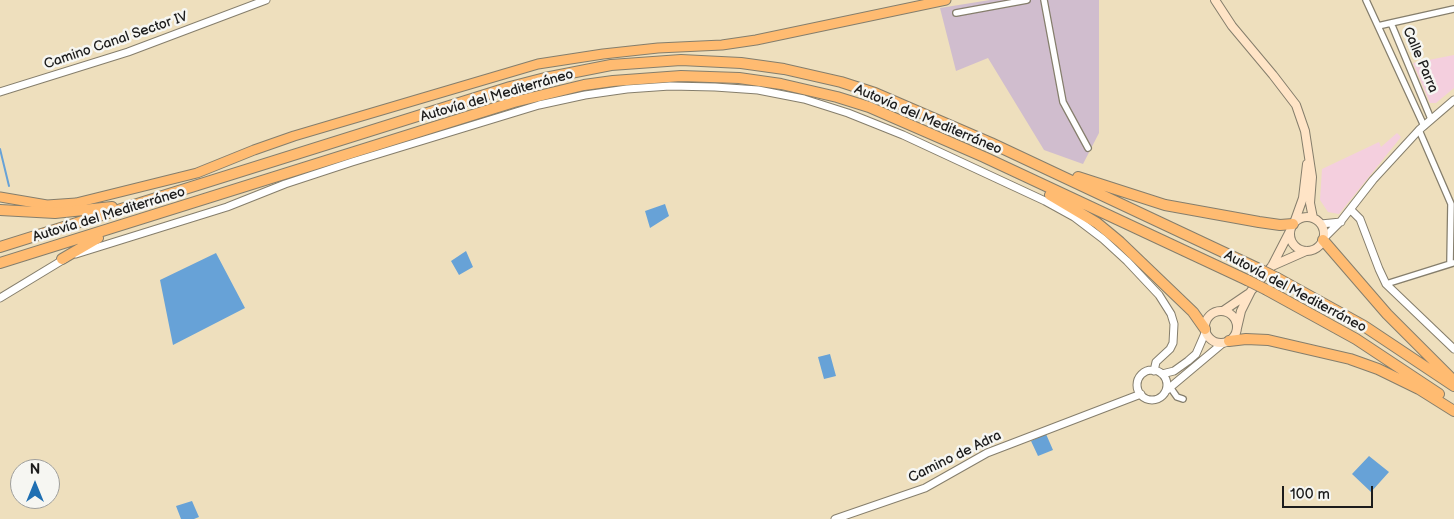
<!DOCTYPE html>
<meta charset="utf-8">
<style>
body{margin:0}
#map{position:relative;width:1454px;height:519px;overflow:hidden;background:#eedfbd;font-family:"Balsamiq Sans",sans-serif}
canvas{display:block}
.north{position:absolute;left:10px;top:459px;width:50px;height:50px;box-sizing:border-box;background:#f6f6f2;border:1px solid #9f9f9c;border-radius:50%;rotate:0deg;font-size:14px;font-weight:700;line-height:20px;text-align:center;color:#1c1c1c}
.north::after{content:'';display:block;margin:auto;width:18px;height:22px;background:#1f6fb2;clip-path:polygon(50% 0,100% 100%,50% 72%,0 100%)}
.scale{position:absolute;left:1282px;top:486px;width:91px;height:22px;box-sizing:border-box;border:2px solid #1c1c1c;border-top:0;padding-left:6px;font-size:15px;line-height:18px;white-space:nowrap;color:#1c1c1c;-webkit-text-stroke:4px #f6f6f2;paint-order:stroke}
</style>
<div id="map">
<canvas width="1454" height="519"></canvas>
<div class="north">N</div>
<div class="scale">100 m</div>
</div>
<script>
const ctx = document.querySelector('canvas').getContext('2d');
ctx.lineJoin = 'round';
function fill(path, color) {
  ctx.fillStyle = color;
  ctx.fill(path, 'evenodd');
}
function poly(rows) {
  const path = new Path2D();
  for (const r of rows) {
    if (r.length === 3) {
      path.moveTo(r[0] + r[2], r[1]);
      path.arc(r[0], r[1], r[2], 0, 2 * Math.PI);
      continue;
    }
    path.moveTo(r[0], r[1]);
    for (let i = 2; i < r.length; i += 2) path.lineTo(r[i], r[i + 1]);
  }
  return path;
}
function stroke(path, color, width, dash) {
  ctx.strokeStyle = color;
  ctx.lineWidth = width;
  ctx.lineCap = dash ? 'butt' : 'round';
  ctx.setLineDash(dash || []);
  ctx.stroke(path);
}
function drawText(font, color, halo, rows, align = 'center') {
  ctx.font = font + ' "Balsamiq Sans",sans-serif';
  ctx.lineWidth = 5;
  ctx.setLineDash([]);
  ctx.textBaseline = 'middle';
  ctx.strokeStyle = halo;
  ctx.fillStyle = color;
  for (const [text, x, y, turn = 0] of rows) {
    ctx.save();
    ctx.translate(x, y);
    ctx.rotate((+turn || 0) * Math.PI / 180);
    ctx.textAlign = isNaN(turn) ? turn : align;
    if (halo) ctx.strokeText(text, 0, 0);
    ctx.fillText(text, 0, 0);
    ctx.restore();
  }
}
fill(poly([
 [1454,55,1454,88,1436,103,1430,103,1413,63],
 [1397,133,1401,137,1339,214,1328,212,1320,200,1322,169,1379,142,1381,147]
]), '#f4cfde');
fill(poly([
 [990,0,1099,0,1099,133,1083,164,1044,150,988,58,956,71,940,8]
]), '#d0bdce');
fill(poly([
 [665,204,669,216,650,228,645,211],
 [466,251,473,267,459,275,451,261],
 [216,253,245,308,173,345,160,280],
 [830,354,836,376,824,379,818,357],
 [1046,434,1053,450,1038,456,1031,441],
 [1369,456,1389,472,1371,492,1352,474],
 [192,501,199,517,194,519,181,519,176,506]
]), '#67a2d7');
stroke(poly([
 [0,149,9,186]
]), '#67a2d7', 2);
const minor = poly([
 [1044,0,1063,102,1088,148],
 [1366,0,1424,126],
 [956,13,1027,0],
 [1391,23,1454,9],
 [1378,26,1391,23,1431,119],
 [1419,130,1451,204,1450,263],
 [1386,284,1453,263],
 [1170,387,1177,397,1183,399]
]);
const tertiary = poly([
 [0,92,128,52,266,0],
 [1351,210,1360,219,1379,269,1386,284,1454,349],
 [1321,224,1341,222],
 [1323,239,1341,221,1373,180,1419,130,1454,100],
 [76,254,227,207,285,184,352,162,539,105,585,95,627,89,670,86,715,87,758,90,804,99,848,113,903,135,1045,201,1074,217,1103,239,1127,261,1159,295,1171,314,1174,324,1173,343,1170,349,1156,362,1154,371],
 [0,298,66,258],
 [1152,385,15],
 [1162,374,1174,371,1188,361,1196,354,1206,331],
 [1167,390,1223,343],
 [835,519,925,488,987,453,1141,394]
]);
const secondary = poly([
 [1215,0,1232,26,1273,75,1296,105,1305,131,1312,177,1310,203,1313,218],
 [1307,234,17],
 [1294,223,1303,198,1307,164],
 [1272,266,1306,251],
 [1223,311,1248,294],
 [1221,327,16],
 [1237,328,1241,311,1251,291,1272,266,1290,231]
]);
const primary = poly([
 [0,197,47,205,76,203,197,173,254,150,294,136,538,64,603,54,658,48,722,45,756,40,946,0]
]);
const motorway = poly([
 [1078,177,1165,205,1259,222,1280,225,1293,224],
 [1050,195,1097,223,1120,242,1193,312,1205,329],
 [0,210,55,213,112,207],
 [1323,240,1387,314,1450,377],
 [0,247,510,87,545,78,611,65,681,60,741,63,784,69,841,82,875,93,991,143,1257,268],
 [62,259,98,238],
 [0,263,514,102,584,85,613,81,681,76,739,78,781,84,837,97,869,107,984,157,1247,280],
 [1277,278,1364,326,1454,386],
 [1267,290,1356,339,1439,394],
 [1229,341,1246,339,1268,340,1350,359,1378,369,1419,389,1454,411]
]);
stroke(minor, '#857e6c', 8);
stroke(tertiary, '#857e6c', 9);
stroke(secondary, '#857e6c', 10);
stroke(primary, '#857e6c', 11);
stroke(motorway, '#857e6c', 12);
stroke(minor, '#fff', 5.5);
stroke(tertiary, '#fff', 7);
stroke(secondary, '#ffe4c6', 8);
stroke(primary, '#ffbb71', 9);
stroke(motorway, '#ffbb71', 10);
const motorwayBridge = poly([
 [1257,268,1277,278],
 [1247,280,1267,290]
]);
stroke(motorwayBridge, '#857e6c', 12, []);
stroke(motorwayBridge, '#ffbb71', 10);
drawText('14px', '#1c1c1c', '#f6f6f2', [
 ["Camino Canal Sector IV",116,41,-19],
 ["Calle Parra",1420,60,67],
 ["Autovía del Mediterráneo",497,96,-16],
 ["Autovía del Mediterráneo",928,120,23],
 ["Autovía del Mediterráneo",109,215,-17],
 ["Autovía del Mediterráneo",1295,292,28],
 ["Camino de Adra",955,457,-26]
]);
</script>
